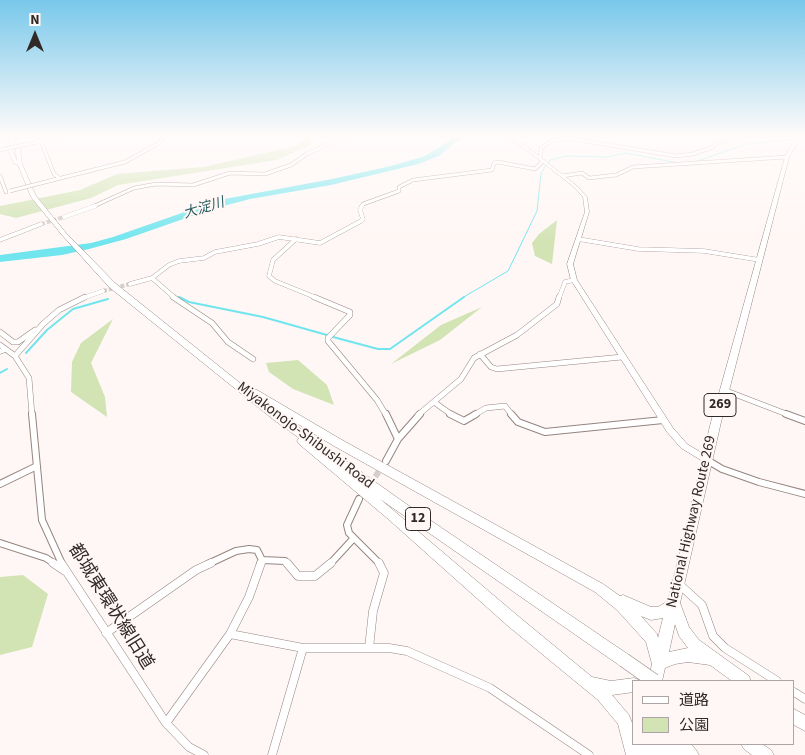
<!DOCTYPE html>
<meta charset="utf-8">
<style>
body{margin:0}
#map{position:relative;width:805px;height:755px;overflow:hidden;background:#fff7f5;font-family:"Source Sans 3","Noto Sans JP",sans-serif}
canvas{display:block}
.legend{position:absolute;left:632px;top:680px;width:162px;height:65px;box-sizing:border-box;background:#fff7f5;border:1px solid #aca5a3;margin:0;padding:6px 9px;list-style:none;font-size:15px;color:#302927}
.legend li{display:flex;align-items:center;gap:10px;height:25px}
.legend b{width:25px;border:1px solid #aca5a3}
.north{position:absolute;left:10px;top:10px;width:50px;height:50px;-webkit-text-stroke:4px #fff7f5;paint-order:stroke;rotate:0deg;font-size:14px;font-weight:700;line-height:20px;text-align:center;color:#302927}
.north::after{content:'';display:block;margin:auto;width:18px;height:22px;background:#302927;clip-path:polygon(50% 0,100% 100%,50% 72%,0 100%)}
</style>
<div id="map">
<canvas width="805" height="755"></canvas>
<ul class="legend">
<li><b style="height:6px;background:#fff"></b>道路</li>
<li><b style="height:14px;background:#d2e3b4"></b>公園</li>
</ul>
<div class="north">N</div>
</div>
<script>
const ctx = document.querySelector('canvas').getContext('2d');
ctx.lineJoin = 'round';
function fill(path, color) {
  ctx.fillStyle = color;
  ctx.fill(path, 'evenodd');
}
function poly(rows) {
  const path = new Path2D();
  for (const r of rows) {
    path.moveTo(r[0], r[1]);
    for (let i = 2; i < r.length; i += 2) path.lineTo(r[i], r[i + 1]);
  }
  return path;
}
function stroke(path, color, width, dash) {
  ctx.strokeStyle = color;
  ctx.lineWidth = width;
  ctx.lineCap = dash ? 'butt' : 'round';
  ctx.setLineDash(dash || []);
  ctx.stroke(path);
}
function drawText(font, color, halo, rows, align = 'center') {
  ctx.font = font + ' "Source Sans 3","Noto Sans JP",sans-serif';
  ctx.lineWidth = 4;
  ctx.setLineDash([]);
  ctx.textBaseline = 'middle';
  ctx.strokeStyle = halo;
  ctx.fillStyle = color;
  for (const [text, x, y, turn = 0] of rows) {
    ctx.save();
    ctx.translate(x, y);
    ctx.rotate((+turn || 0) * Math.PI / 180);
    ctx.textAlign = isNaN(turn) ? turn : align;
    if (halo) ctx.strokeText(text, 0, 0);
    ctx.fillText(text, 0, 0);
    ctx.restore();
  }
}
fill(poly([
 [309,136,311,145,276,160,118,185,91,198,16,218,0,214,0,206,80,190,117,174,203,167,296,146],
 [557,220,552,264,535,256,532,243,539,234],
 [482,307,440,340,391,364,441,325],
 [113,319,91,363,105,397,107,417,71,392,72,362,81,343],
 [298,360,327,385,334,405,293,389,269,372,266,363],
 [23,575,48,594,32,647,0,655,0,577]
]), '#d2e3b4');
fill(poly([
 [457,136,470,136,456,142,439,156,418,164,331,185,250,199,212,209,126,239,89,249,62,255,0,262,0,255,91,243,113,237,219,200,332,179,391,166,425,156]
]), '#71e5ee');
stroke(poly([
 [695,162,746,144,791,140],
 [179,297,182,298],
 [462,298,508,271,537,211,541,173,550,160,567,156,607,157,626,153,678,163]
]), '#71e5ee', 1);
stroke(poly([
 [179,297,189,302,263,317,327,335],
 [333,337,378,349,390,349,464,297],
 [26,353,47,330,73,309,108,299],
 [0,373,7,369]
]), '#71e5ee', 2);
stroke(poly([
 [41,224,64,217],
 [103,291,130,284]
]), '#d6cecc', 4, [4, 2]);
stroke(poly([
 [370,484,382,467]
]), '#d6cecc', 6, [6, 3]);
const streetFar4 = poly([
 [39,136,54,174,59,178],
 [38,142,63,136],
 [540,159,541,148,553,140,573,139,676,156,693,154,713,147,718,142,744,136],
 [0,176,6,192],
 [562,176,582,173,589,178,616,175,633,167,787,157],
 [53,180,125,162,159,143,164,136],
 [92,207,134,188,156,184,193,185,230,173,265,174,291,165,308,153,349,136],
 [361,207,363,204,399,191,399,187,413,180,492,170,494,163,498,162,535,169,543,161]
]);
const streetFar3 = poly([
 [64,217,95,206],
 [296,239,273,260,269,276,275,281,317,298],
 [578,239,638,249,704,251,760,260],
 [0,240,41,224],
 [152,278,175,298],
 [130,284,152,278,169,265,179,261,204,258,215,252,258,244,279,237,320,243,361,221,363,219,360,210,362,206],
 [83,298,103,291],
 [559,298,565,282,574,280]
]);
const streetFar2 = poly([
 [173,297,212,323,228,342,253,359],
 [314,297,350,312,350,315,328,338,328,341,377,400,386,415],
 [0,332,13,342,18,342,35,330],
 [0,345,15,356,29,378,32,415],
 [480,354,491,367,497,369,622,357],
 [15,356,43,324,59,310,85,297],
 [724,390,789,415],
 [434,402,452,415],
 [418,415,461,379,474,358,517,335,557,304,559,297],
 [474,415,486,408,505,406,512,415]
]);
const streetFar1 = poly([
 [32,414,42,520,62,564],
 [386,414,398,439],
 [450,414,464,421,476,414],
 [511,414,518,422,545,432,663,420],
 [786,414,805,421],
 [707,460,722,469,759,482,805,494],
 [386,461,398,439,420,414],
 [0,484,37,466],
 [359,499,347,525,349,533,380,564],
 [0,543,46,558,55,564],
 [208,564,236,551,249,549,257,550,262,560],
 [260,564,262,560,285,561,288,564],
 [330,564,353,539]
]);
const street = poly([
 [53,563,65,571],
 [61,563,166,723,189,747,204,755],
 [287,563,298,576,315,576,331,563],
 [680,585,702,605,713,636,725,648,777,681],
 [106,633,196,570,211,563],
 [230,634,249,597,261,563],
 [369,648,373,611,384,573,379,563],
 [794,692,805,699],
 [166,723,230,634,303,648,389,648,407,651,490,688,589,755],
 [272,755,303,648]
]);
const secondary = poly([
 [504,136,508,136,526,146,576,185,587,197,589,212,573,264,577,280,673,428,687,444,710,458,711,460,710,462,707,463,704,462,681,448,667,432,571,280,567,264,585,212,583,197,574,187,524,148,504,136],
 [6,347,9,349,8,351,0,354,0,349,6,347]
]);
const highway = poly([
 [2,136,6,136,17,161,14,136,18,136,22,164,36,196,66,233,115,283,250,391,254,389,257,390,342,440,603,584,620,596,623,595,651,607,658,607,668,601,711,422,785,157,793,142,800,136,804,136,797,144,789,157,721,422,680,603,689,627,699,640,749,676,751,681,732,681,710,665,688,662,675,664,665,668,662,681,648,681,652,664,646,642,617,610,595,592,334,446,270,407,402,501,629,655,631,660,629,665,624,667,619,665,380,499,518,616,592,677,611,681,634,678,639,680,640,681,634,681,634,692,612,695,629,715,634,728,634,744,691,744,696,750,699,755,626,755,618,724,598,700,508,626,387,518,299,444,297,441,299,438,274,420,109,287,62,235,31,197,18,165,14,164,2,136],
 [641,616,651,620,663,618,658,638,657,634,641,616],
 [675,624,679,636,688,648,669,652,675,624],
 [794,709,805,715,805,731,794,725,794,709],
 [741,744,762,744,771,750,774,755,752,755,744,749,741,744]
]);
stroke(streetFar4, '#958580', 4);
stroke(streetFar3, '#958580', 4.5);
stroke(streetFar2, '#958580', 6);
stroke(streetFar1, '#958580', 8);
stroke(street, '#958580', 9);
stroke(secondary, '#958580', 1);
stroke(highway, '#958580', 1);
stroke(streetFar4, '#fff', 3);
stroke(streetFar3, '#fff', 4);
stroke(streetFar2, '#fff', 5);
stroke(streetFar1, '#fff', 6);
stroke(street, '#fff', 8);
fill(secondary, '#fff');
fill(highway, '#fff');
const streetBridge = poly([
 [0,150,38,142],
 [10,191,53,180]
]);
const highwayBridge = poly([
 [624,660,654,681]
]);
stroke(streetBridge, '#958580', 4, []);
stroke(highwayBridge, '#958580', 15, []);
stroke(streetBridge, '#fff', 3);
stroke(highwayBridge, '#fff', 14);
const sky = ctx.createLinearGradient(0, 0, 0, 242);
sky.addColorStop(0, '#78c8ea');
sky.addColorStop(0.56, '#fffbfa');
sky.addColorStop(1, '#fffbfa00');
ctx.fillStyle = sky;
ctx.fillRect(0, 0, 805, 242);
drawText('italic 14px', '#2a5c60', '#fff7f5', [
 ["大淀川",204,209,-17]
]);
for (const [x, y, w] of [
 [720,405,32],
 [418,519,25]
]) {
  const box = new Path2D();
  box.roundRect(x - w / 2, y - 11.5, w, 23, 4);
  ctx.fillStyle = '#fff7f5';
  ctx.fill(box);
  stroke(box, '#302927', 1);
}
drawText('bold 14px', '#302927', null, [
 ["269",720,405],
 ["12",418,519]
]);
drawText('15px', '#302927', '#fff7f5', [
 ["Miyakonojo-Shibushi Road",305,436,37],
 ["National Highway Route 269",692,522,-77]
]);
drawText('18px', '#302927', '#fff7f5', [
 ["都城東環状線旧道",110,607,58]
]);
</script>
